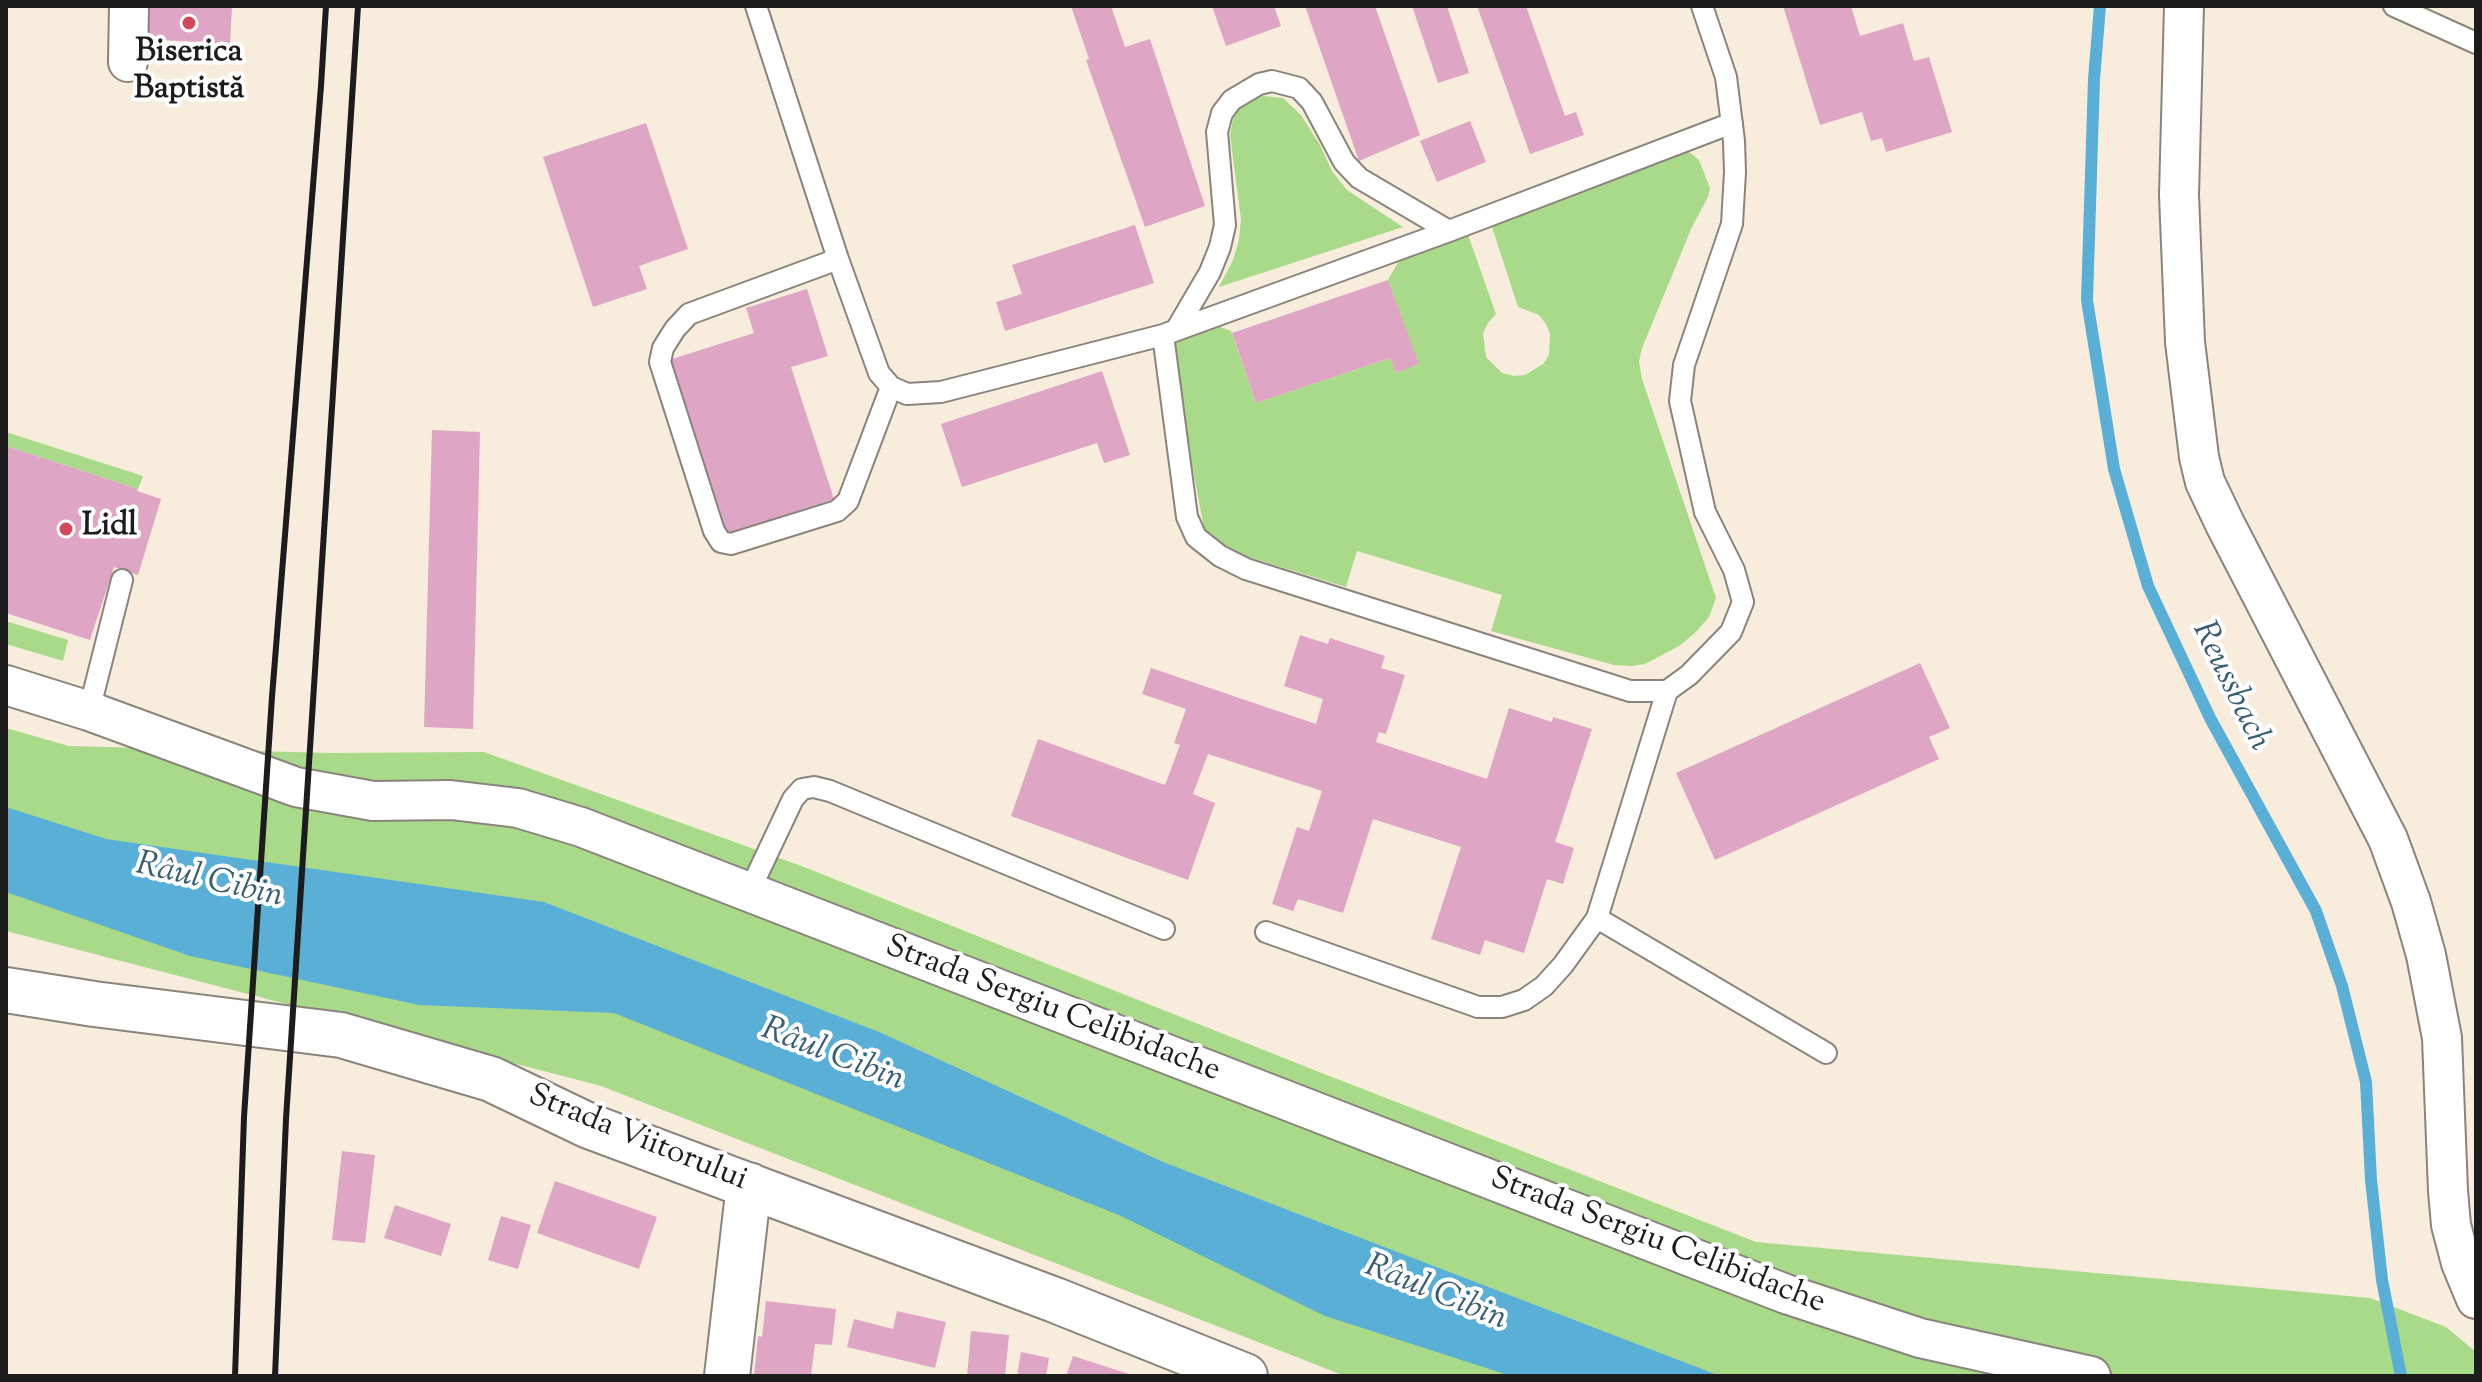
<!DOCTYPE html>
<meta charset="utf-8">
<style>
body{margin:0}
#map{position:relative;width:2482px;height:1382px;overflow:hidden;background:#f8eddd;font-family:"Sorts Mill Goudy",serif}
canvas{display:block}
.frame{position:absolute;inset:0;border:8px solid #1c1c1c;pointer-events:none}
</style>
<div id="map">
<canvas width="2482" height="1382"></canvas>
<div class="frame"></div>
</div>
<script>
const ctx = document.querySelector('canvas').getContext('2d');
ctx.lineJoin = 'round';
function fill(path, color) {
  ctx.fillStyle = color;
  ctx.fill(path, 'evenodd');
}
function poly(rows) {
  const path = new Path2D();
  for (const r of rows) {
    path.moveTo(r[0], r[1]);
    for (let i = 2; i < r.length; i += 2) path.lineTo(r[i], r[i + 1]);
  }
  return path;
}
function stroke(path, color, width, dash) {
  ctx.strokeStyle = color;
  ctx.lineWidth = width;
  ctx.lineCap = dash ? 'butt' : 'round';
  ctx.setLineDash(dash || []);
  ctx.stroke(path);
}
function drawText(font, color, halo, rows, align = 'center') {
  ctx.font = font + ' "Sorts Mill Goudy",serif';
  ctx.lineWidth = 8;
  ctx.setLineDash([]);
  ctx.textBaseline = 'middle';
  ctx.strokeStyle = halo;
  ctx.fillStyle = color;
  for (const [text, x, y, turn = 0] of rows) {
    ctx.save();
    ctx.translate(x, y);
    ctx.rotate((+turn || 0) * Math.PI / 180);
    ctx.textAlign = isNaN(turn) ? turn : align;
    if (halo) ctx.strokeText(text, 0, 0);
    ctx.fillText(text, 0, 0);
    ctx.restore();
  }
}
fill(poly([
 [1263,96,1283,98,1301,115,1320,145,1332,171,1347,190,1403,227,1219,287,1233,260,1239,240,1241,220,1230,135,1234,115,1245,104],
 [1685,149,1699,160,1710,188,1708,197,1692,227,1642,348,1639,362,1642,379,1716,598,1709,617,1695,633,1679,646,1645,664,1632,666,1614,665,1491,631,1502,595,1357,551,1346,587,1242,555,1214,538,1204,528,1173,364,1173,347,1177,341,1215,325,1231,331,1256,403,1390,358,1396,373,1418,364,1388,280,1401,257,1467,232,1496,314,1488,323,1483,333,1486,357,1502,373,1514,376,1525,375,1543,364,1549,355,1550,334,1546,324,1539,315,1518,307,1491,224],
 [6,432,143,476,138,489,6,446],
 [6,621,68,640,63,661,6,644],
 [6,728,69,746,330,753,484,752,804,867,1314,1070,1756,1242,2370,1298,2446,1327,2476,1352,2476,1376,1345,1376,601,1086,6,931]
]), '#a8da89');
fill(poly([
 [6,807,106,839,544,902,879,1032,1163,1162,1720,1376,1511,1376,1325,1316,1121,1216,614,1013,419,1005,190,956,6,892]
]), '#5aafd6');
stroke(poly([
 [2100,6,2094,79,2087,300,2114,469,2148,586,2210,718,2316,911,2342,986,2366,1082,2371,1180,2382,1280,2401,1376]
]), '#5aafd6', 12);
fill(poly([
 [148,6,232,6,230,44,146,39],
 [1071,6,1111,6,1125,47,1150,39,1205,206,1145,227,1086,60,1089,59],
 [1212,6,1274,6,1281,26,1226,46],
 [1305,6,1375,6,1420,135,1359,161],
 [1412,6,1447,6,1469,73,1438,83],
 [1477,6,1526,6,1565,116,1576,112,1584,135,1530,154],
 [1783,6,1851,6,1860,36,1903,23,1914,61,1929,57,1952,132,1886,152,1882,138,1871,141,1862,112,1820,125],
 [1470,121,1486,162,1437,182,1420,141],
 [646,123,688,249,639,266,647,289,593,307,543,157],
 [1135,225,1154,283,1005,331,996,302,1022,294,1012,265],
 [1388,280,1419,364,1396,373,1390,358,1256,403,1232,333],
 [807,289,828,356,791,367,834,499,725,534,669,360,754,333,746,308],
 [1102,371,1130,455,1104,463,1097,443,962,487,941,424],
 [432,430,480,432,473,729,424,727],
 [6,446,138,489,137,491,161,499,138,575,114,567,90,640,6,613],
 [1300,635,1328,644,1330,638,1385,656,1381,668,1405,675,1386,734,1379,732,1376,742,1487,779,1509,708,1552,722,1553,717,1592,729,1555,842,1574,848,1563,884,1547,879,1524,953,1485,940,1480,955,1431,939,1461,847,1373,819,1343,913,1298,899,1293,911,1272,904,1297,827,1309,831,1322,791,1208,754,1193,794,1215,803,1188,880,1011,816,1038,739,1165,785,1180,745,1174,743,1186,709,1142,694,1151,668,1316,724,1323,699,1284,686],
 [1920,663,1950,728,1929,737,1939,759,1715,860,1676,773],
 [342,1151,375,1155,365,1243,332,1240],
 [555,1181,657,1217,639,1269,537,1233],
 [395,1205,451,1224,441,1256,384,1238],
 [501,1216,531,1225,518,1269,488,1260],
 [766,1301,836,1309,832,1345,815,1344,811,1376,754,1376,758,1336,762,1337],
 [897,1311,946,1322,935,1368,847,1347,854,1319,893,1329],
 [971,1331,1009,1335,1005,1376,967,1376],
 [1021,1352,1049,1358,1046,1376,1017,1376],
 [1073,1356,1132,1375,1132,1376,1066,1376]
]), '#dfa5c5');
const service = poly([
 [756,6,838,259,879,373,891,387,907,394,941,392,1163,335,1187,517,1196,537,1220,556,1246,569,1630,691,1667,691,1689,675,1731,632,1743,602,1734,570,1705,512,1680,401,1684,365,1732,224,1735,172,1734,141,1726,77,1702,6],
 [2394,6,2476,43],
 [838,259,689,314,675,329,663,348,660,362,714,531,721,542,731,544,837,511,848,501,891,387],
 [1176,330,1210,272,1220,247,1225,225,1217,132,1222,113,1232,100,1259,84,1272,81,1299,88,1312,102,1344,162,1359,178,1449,231],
 [1163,335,1449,231,1732,123],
 [89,711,122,580],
 [749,892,793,799,802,789,814,787,830,791,1164,929],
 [1597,918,1826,1053],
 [1266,932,1478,1007,1502,1007,1524,1000,1544,986,1563,965,1597,918,1667,691]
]);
const minor = poly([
 [2184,6,2179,195,2185,342,2199,457,2205,482,2225,524,2388,839,2411,902,2426,955,2442,1038,2448,1191,2451,1225,2461,1263,2476,1299],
 [128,62,129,6],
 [6,685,89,711,296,787,373,801,451,800,518,808,581,827,1786,1294,1920,1338,2091,1376]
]);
const tertiary = poly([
 [6,990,94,1004,341,1035,491,1079,589,1126,1055,1300,1245,1376],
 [727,1376,749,1185]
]);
stroke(service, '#8a847c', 24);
stroke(minor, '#8a847c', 42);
stroke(tertiary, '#8a847c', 48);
stroke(service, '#fff', 20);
stroke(minor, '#fff', 38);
stroke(tertiary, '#fff', 44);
stroke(poly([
 [235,1376,244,1117,272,697,321,86,326,6],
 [275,1376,286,1119,358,6]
]), '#1c1c1c', 6);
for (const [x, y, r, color] of [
 [189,23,8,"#d1495b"],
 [66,529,8,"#d1495b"]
]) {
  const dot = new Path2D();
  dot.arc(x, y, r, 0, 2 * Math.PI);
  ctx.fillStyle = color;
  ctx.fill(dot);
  stroke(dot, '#fff', 3);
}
drawText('bold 32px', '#1c1c1c', '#fff', [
 ["Biserica",189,55],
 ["Baptistă",189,92],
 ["Lidl",82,529,"left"]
]);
drawText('32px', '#1c1c1c', '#fff', [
 ["Strada Sergiu Celibidache",1052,1011,21],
 ["Strada Viitorului",637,1140,22],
 ["Strada Sergiu Celibidache",1657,1243,21]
]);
drawText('italic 34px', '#385e70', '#fff', [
 ["Reussbach",2229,687,64],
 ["Râul Cibin",209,883,13],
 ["Râul Cibin",832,1057,21],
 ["Râul Cibin",1435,1295,22]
]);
</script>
